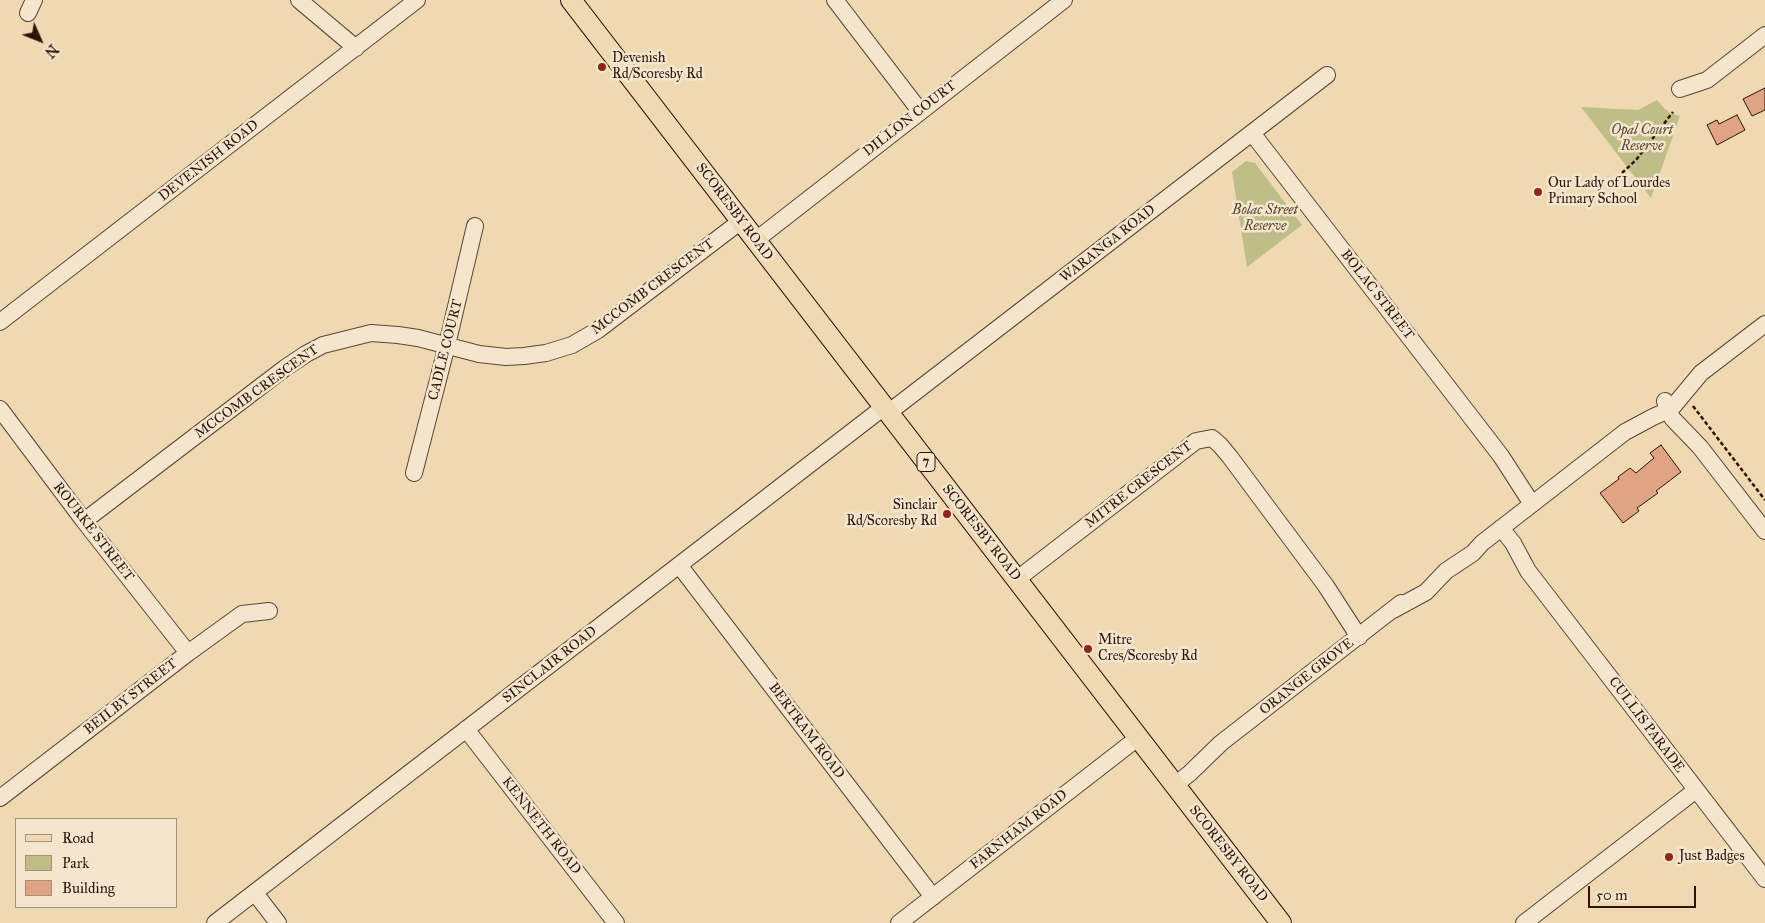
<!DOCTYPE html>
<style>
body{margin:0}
#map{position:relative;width:1765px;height:923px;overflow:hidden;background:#eed9b3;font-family:"IM FELL Great Primer",serif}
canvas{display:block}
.legend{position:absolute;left:15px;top:818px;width:162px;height:90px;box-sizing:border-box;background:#f4e6ce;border:1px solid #a5927e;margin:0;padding:6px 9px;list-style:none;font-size:15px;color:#2e1307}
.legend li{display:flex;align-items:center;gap:10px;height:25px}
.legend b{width:25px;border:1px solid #a5927e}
.north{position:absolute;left:15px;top:15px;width:50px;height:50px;-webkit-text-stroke:4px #f4e6ce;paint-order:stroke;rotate:134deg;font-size:14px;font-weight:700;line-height:20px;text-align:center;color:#2e1307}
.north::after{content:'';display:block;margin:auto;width:18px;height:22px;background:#2e1307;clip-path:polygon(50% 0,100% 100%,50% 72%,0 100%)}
.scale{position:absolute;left:1588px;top:886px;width:108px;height:22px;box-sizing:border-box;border:2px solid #2e1307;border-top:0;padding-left:6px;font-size:15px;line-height:18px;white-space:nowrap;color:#2e1307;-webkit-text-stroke:4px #f4e6ce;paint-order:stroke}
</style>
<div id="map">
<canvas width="1765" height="923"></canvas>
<ul class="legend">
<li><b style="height:6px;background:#eed9b3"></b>Road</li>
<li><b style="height:14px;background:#bfbd88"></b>Park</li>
<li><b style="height:14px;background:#e0a384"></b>Building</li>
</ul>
<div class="north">N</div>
<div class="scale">50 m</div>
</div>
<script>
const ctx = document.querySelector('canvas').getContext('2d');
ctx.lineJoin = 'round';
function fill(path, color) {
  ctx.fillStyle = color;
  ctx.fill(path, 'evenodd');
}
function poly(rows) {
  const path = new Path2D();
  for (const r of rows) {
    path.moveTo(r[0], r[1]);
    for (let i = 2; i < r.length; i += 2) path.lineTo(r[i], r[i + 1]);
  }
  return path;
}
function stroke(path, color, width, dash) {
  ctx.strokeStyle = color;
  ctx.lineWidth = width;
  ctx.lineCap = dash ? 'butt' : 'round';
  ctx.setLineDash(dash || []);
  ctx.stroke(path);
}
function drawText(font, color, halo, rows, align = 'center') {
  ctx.font = font + ' "IM FELL Great Primer",serif';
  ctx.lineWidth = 5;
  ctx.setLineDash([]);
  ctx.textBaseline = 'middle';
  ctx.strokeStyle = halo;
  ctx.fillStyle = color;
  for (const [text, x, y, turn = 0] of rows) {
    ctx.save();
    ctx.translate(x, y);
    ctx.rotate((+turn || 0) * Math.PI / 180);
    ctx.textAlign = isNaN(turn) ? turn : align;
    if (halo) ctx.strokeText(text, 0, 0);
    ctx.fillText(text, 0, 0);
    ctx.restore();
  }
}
fill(poly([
 [1657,100,1663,107,1670,113,1680,116,1651,198,1581,107,1638,110],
 [1246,161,1255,163,1302,225,1247,267,1232,172]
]), '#bfbd88');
const building = poly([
 [1765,88,1765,110,1752,116,1743,99,1765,88],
 [1737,115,1745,130,1717,145,1707,125,1717,120,1719,124,1737,115],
 [1661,445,1681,472,1656,491,1658,493,1637,508,1639,511,1623,523,1600,493,1619,479,1618,477,1630,468,1636,473,1654,458,1650,453,1661,445]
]);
fill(building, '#e0a384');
stroke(building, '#2e1307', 1);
const minor = poly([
 [299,0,356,48],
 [835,0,920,111],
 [28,13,34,0],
 [1680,89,1707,80,1765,35],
 [1252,133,1501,456,1532,504],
 [756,240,1064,0],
 [0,322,417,0],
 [1665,401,1668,411,1673,419,1700,447,1765,531],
 [0,409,84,521,188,653],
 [888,413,1327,75],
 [414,473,447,345,475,226],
 [84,521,285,368,306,354,323,345,371,333,398,335,418,338,479,354,506,357,524,356,546,353,572,345,598,330,741,221],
 [1501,528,1513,543,1528,571,1765,879],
 [679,565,933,897],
 [1016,580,1196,441,1212,438,1220,445,1230,457,1326,586,1359,637],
 [1393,610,1426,592,1446,571,1473,553,1482,543,1625,432,1653,417,1671,409,1701,373,1765,324],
 [466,729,616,923],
 [1175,785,1190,773,1221,743,1401,603],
 [0,798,188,653,242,614,269,611],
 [255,893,278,923],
 [215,923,884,407],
 [899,923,1139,737],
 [1524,923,1696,790]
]);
const major = poly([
 [571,0,1281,923]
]);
stroke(minor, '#5e4432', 18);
stroke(major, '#2e1307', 22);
stroke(poly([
 [1622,173,1636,160,1673,112],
 [1693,406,1765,500]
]), '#2e1307', 2.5, [4, 2.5]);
stroke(minor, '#f4e6ce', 16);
stroke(major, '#eed9b3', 20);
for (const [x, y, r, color] of [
 [602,67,5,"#8f2418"],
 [1538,192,5,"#8f2418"],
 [947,514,5,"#8f2418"],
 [1088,649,5,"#8f2418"],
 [1669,857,5,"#8f2418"]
]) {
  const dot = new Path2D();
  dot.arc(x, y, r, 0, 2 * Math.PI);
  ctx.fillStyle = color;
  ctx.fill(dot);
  stroke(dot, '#f4e6ce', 2);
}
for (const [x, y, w] of [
 [926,462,18]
]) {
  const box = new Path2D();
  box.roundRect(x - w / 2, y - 9.5, w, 19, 4);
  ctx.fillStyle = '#f4e6ce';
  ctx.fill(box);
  stroke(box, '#2e1307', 1);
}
drawText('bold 12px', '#2e1307', null, [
 ["7",926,462]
]);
drawText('14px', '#2e1307', '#f4e6ce', [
 ["Devenish",612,59],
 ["Rd/Scoresby Rd",612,75],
 ["Our Lady of Lourdes",1548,184],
 ["Primary School",1548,200],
 ["Sinclair",937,506,"right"],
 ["Rd/Scoresby Rd",937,522,"right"],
 ["Mitre",1098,641],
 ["Cres/Scoresby Rd",1098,657],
 ["Just Badges",1679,857]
], 'left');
drawText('14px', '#2e1307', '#f4e6ce', [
 ["DILLON COURT",910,119,-38],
 ["DEVENISH ROAD",209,161,-38],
 ["SCORESBY ROAD",734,212,53],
 ["WARANGA ROAD",1108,244,-38],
 ["MCCOMB CRESCENT",653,287,-37],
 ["BOLAC STREET",1377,295,52],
 ["CADLE COURT",446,350,-76],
 ["MCCOMB CRESCENT",257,392,-36],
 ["MITRE CRESCENT",1139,485,-38],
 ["ROURKE STREET",93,532,52],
 ["SCORESBY ROAD",981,533,52],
 ["SINCLAIR ROAD",550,665,-38],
 ["ORANGE GROVE",1307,677,-38],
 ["BEILBY STREET",131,697,-38],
 ["CULLIS PARADE",1646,725,53],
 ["BERTRAM ROAD",806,731,53],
 ["KENNETH ROAD",541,826,52],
 ["FARNHAM ROAD",1019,830,-38],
 ["SCORESBY ROAD",1228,854,52]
]);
drawText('italic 14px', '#5a462e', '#f4e6ce', [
 ["Opal Court",1642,131],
 ["Reserve",1642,147],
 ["Bolac Street",1265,211],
 ["Reserve",1265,227]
]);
</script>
